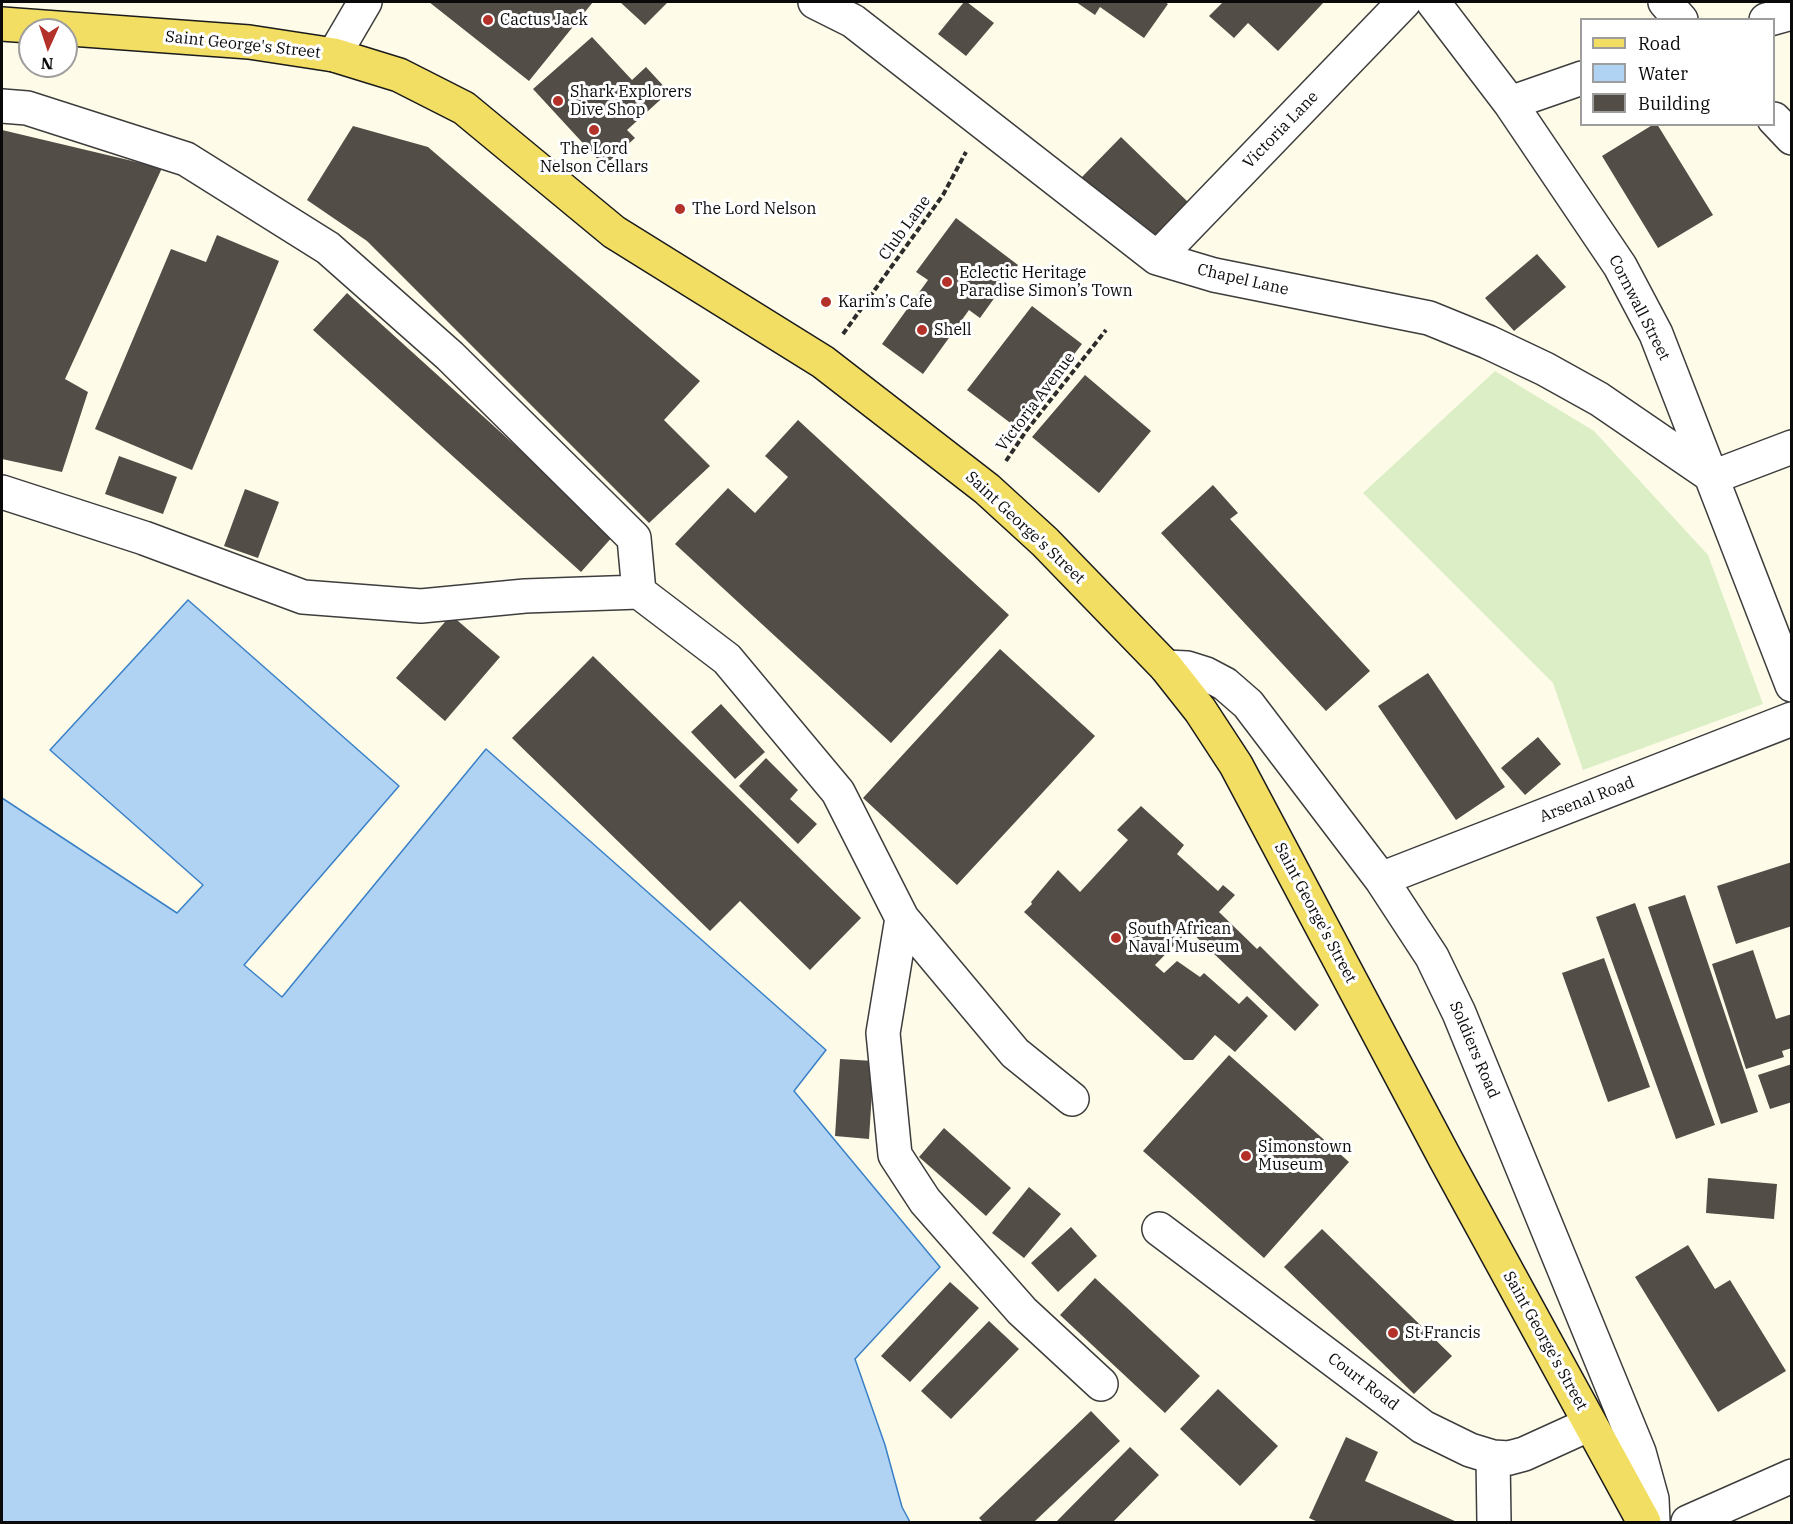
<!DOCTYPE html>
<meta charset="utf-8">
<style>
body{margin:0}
#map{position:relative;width:1793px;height:1524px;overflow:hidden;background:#fefce8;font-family:"IBM Plex Serif",serif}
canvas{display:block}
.frame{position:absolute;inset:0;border:3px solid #0a0a0a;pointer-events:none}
.legend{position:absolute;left:1580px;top:18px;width:195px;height:108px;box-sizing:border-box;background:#fff;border:2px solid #9d9d9d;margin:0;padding:8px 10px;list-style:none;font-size:18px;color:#0a0a0a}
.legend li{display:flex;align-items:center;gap:12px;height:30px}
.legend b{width:30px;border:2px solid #9d9d9d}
.north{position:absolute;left:18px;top:18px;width:60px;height:60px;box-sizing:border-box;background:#fff;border:2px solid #9d9d9d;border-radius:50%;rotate:183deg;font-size:16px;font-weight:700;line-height:24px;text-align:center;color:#0a0a0a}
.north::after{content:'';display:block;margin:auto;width:21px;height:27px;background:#b33129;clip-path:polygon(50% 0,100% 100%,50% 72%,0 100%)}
</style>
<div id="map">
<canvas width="1793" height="1524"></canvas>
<div class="frame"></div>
<ul class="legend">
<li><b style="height:8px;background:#f3de64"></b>Road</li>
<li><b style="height:16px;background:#b0d3f3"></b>Water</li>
<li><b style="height:16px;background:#524d47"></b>Building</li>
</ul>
<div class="north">N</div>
</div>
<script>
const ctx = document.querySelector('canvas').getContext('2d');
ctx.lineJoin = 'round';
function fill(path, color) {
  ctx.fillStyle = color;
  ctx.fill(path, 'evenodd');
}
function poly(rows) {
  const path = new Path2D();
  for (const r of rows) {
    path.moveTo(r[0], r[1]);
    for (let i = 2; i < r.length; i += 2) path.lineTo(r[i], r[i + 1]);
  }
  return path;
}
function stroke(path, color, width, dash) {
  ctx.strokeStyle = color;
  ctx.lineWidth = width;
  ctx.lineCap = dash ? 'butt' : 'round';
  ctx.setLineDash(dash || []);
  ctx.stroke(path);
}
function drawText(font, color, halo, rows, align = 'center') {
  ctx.font = font + ' "IBM Plex Serif",serif';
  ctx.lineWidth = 6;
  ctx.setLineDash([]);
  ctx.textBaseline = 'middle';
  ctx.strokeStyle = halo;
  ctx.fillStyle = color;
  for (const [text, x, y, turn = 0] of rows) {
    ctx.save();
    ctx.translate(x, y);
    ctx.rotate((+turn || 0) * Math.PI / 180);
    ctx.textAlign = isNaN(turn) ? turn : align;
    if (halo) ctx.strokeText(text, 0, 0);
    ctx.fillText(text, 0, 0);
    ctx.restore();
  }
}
fill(poly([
 [1495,371,1594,431,1708,555,1763,704,1583,770,1553,683,1363,493]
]), '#dceec6');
const water = poly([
 [188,600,399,786,244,965,282,997,486,749,826,1050,794,1091,940,1267,855,1359,885,1445,902,1507,910,1522,2,1522,2,798,177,913,203,885,50,750,188,600]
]);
fill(water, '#b0d3f3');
stroke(water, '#3a80c7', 1.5);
fill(poly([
 [429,2,593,2,529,81],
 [620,2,668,2,645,25],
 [964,2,967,2,994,23,966,56,938,34],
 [1076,2,1165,2,1168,4,1144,38,1100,7,1095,15],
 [1223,2,1324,2,1278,51,1248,23,1234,38,1209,16],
 [592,37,632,80,646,67,669,92,627,130,635,138,604,166,533,89],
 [1654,124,1657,124,1713,215,1658,248,1602,156],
 [353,126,428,147,700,381,664,420,710,466,649,523,367,241,307,200],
 [2,130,162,168,65,379,88,392,62,472,2,459],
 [1121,137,1189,203,1151,243,1082,177],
 [956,218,1018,265,980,318,969,310,923,374,882,344,928,280,916,272],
 [217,235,279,261,192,470,95,429,171,249,206,262],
 [1537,254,1566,287,1514,331,1485,298],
 [347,293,614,535,581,572,313,330],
 [1032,306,1082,344,1017,428,967,390],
 [1085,375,1151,431,1099,493,1032,437],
 [798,420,1009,615,891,743,675,544,728,488,755,513,788,477,765,456],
 [119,456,177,477,163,514,105,494],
 [1213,485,1238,513,1230,519,1370,671,1326,711,1161,533],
 [245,489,279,502,258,558,224,546],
 [451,615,500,657,445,721,396,678],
 [1000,649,1095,736,957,885,863,798],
 [593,656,861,918,810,970,740,901,710,931,512,738],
 [1428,673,1505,787,1456,820,1378,706],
 [721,704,765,752,735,779,691,732],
 [1538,737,1561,764,1525,795,1501,768],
 [766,758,798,790,790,799,817,824,798,844,739,786],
 [1141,806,1184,845,1177,854,1218,891,1223,885,1235,895,1219,912,1257,949,1260,946,1319,1005,1295,1031,1189,930,1155,965,1164,973,1177,961,1200,977,1204,973,1239,1004,1247,996,1268,1016,1235,1052,1215,1035,1193,1060,1184,1060,1024,912,1032,904,1031,902,1058,870,1080,892,1128,840,1117,830],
 [1792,862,1792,926,1736,944,1717,886],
 [1685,895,1758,1112,1721,1124,1648,907],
 [1635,903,1715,1125,1676,1139,1596,917],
 [1753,950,1776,1019,1792,1014,1792,1048,1782,1051,1784,1057,1746,1069,1712,964],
 [1604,958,1650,1087,1608,1102,1562,973],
 [1229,1055,1349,1162,1264,1258,1143,1151],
 [840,1059,874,1061,869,1139,835,1136],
 [1792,1064,1792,1102,1770,1109,1758,1075],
 [944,1128,1011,1188,986,1216,919,1157],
 [1708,1178,1777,1184,1774,1219,1706,1213],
 [1029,1187,1061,1214,1024,1258,992,1233],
 [1071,1227,1097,1256,1058,1292,1031,1263],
 [1322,1229,1452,1356,1414,1394,1284,1267],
 [1688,1245,1715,1289,1730,1280,1786,1371,1718,1412,1635,1277],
 [1095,1278,1200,1376,1165,1413,1060,1315],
 [950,1282,979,1308,910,1382,881,1356],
 [989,1321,1019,1349,951,1419,921,1391],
 [1218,1389,1278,1446,1240,1486,1180,1429],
 [1091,1411,1120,1441,1034,1522,983,1522,979,1518],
 [1346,1437,1378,1452,1365,1481,1457,1522,1318,1522,1309,1518],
 [1130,1447,1159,1475,1113,1522,1056,1522]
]), '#524d47');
const minor = poly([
 [815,2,853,21,1157,258,1214,275,1429,318,1488,342,1545,369,1599,399,1713,477],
 [1433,2,1510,103,1620,266,1656,334,1792,685],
 [1665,2,1681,20],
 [1766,20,1792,13],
 [334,55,365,2],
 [1510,103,1582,78],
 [2,106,27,108,186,159,328,248,450,356,634,538,639,592],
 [1774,119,1792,138],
 [1157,258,1404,2],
 [1713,477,1792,447],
 [2,492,144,538,303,597,421,606,525,596,639,592,727,659,838,792,902,918,1015,1053,1072,1099],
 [1166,667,1187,668,1206,674,1225,684,1248,704,1381,879,1432,957,1459,1013,1639,1452,1652,1499,1653,1522],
 [1381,879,1792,719],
 [902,918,883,1033,895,1155,925,1201,1022,1311,1101,1384],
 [1159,1229,1423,1427,1470,1450,1493,1457,1509,1458,1524,1454,1590,1424],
 [1493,1457,1494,1522],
 [1688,1522,1792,1476]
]);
const major = poly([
 [2,24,249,42,334,55,399,75,464,108,614,232,823,362,987,489,1045,542,1166,667,1200,710,1236,765,1446,1160,1644,1522]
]);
stroke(minor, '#3d3d3d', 36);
stroke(major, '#1b1b1b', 36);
stroke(poly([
 [843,334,943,195,966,152],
 [1006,461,1026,431,1106,330]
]), '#2c2c2c', 4, [6, 3]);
stroke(minor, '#fff', 33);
stroke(major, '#f3de64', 33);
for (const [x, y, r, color] of [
 [488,20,6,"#b33129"],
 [558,101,6,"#b33129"],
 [594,130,6,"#b33129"],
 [680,209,6,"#b33129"],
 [947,282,6,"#b33129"],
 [826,302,6,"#b33129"],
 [922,330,6,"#b33129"],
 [1116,938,6,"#b33129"],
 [1246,1156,6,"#b33129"],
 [1393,1333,6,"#b33129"]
]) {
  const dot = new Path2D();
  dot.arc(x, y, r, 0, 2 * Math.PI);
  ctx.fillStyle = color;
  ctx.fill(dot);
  stroke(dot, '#fff', 2);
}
drawText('16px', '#0a0a0a', '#fff', [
 ["Cactus Jack",500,20],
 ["Shark Explorers",570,92],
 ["Dive Shop",570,110],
 ["The Lord",594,149,"center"],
 ["Nelson Cellars",594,167,"center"],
 ["The Lord Nelson",692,209],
 ["Eclectic Heritage",959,273],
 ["Paradise Simon’s Town",959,291],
 ["Karim’s Cafe",838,302],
 ["Shell",934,330],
 ["South African",1128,929],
 ["Naval Museum",1128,947],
 ["Simonstown",1258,1147],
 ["Museum",1258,1165],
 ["St Francis",1405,1333]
], 'left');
drawText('16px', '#0a0a0a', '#fff', [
 ["Saint George's Street",243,45,6],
 ["Victoria Lane",1281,130,-46],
 ["Club Lane",905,228,-54],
 ["Chapel Lane",1243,280,13],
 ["Cornwall Street",1639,308,63],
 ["Victoria Avenue",1036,402,-53],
 ["Saint George's Street",1025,528,43],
 ["Arsenal Road",1587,800,-21],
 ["Saint George's Street",1315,913,62],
 ["Soldiers Road",1474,1050,67],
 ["Saint George's Street",1545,1341,61],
 ["Court Road",1363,1382,37]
]);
</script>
